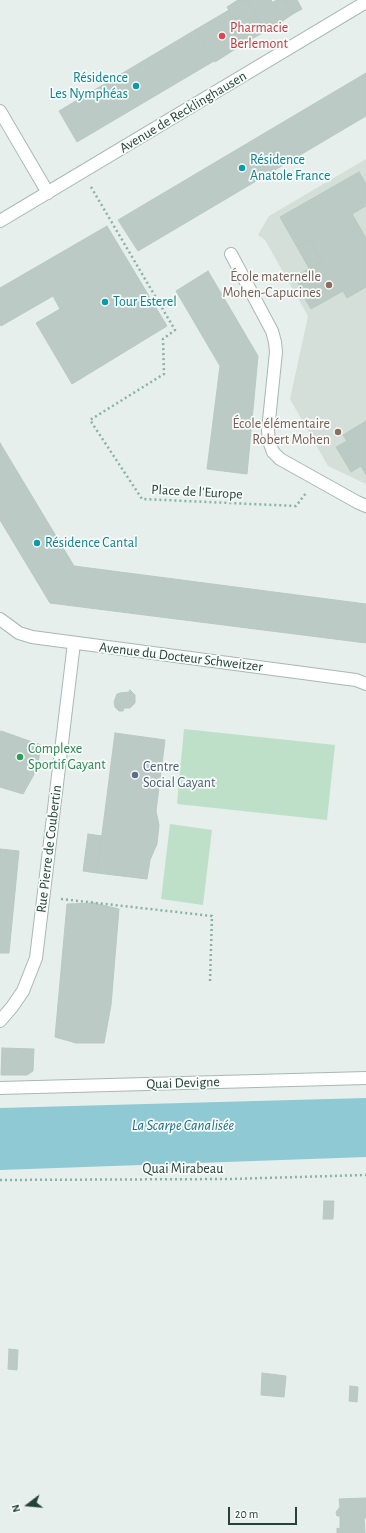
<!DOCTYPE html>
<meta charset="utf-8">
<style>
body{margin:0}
#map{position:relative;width:366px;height:1533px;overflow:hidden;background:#e6efeb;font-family:"Alegreya Sans",sans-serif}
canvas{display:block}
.north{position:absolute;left:8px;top:1485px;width:40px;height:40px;-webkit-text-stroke:3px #f7fbf9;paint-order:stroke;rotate:254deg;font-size:11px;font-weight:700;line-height:16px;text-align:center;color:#24423a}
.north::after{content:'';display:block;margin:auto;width:14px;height:18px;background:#24423a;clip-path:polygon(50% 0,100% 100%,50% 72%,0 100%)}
.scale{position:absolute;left:228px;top:1507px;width:69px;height:18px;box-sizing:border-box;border:2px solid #24423a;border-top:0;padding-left:5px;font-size:12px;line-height:14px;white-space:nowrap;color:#24423a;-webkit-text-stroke:3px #f7fbf9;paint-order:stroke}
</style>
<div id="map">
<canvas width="366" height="1533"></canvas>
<div class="north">N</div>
<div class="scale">20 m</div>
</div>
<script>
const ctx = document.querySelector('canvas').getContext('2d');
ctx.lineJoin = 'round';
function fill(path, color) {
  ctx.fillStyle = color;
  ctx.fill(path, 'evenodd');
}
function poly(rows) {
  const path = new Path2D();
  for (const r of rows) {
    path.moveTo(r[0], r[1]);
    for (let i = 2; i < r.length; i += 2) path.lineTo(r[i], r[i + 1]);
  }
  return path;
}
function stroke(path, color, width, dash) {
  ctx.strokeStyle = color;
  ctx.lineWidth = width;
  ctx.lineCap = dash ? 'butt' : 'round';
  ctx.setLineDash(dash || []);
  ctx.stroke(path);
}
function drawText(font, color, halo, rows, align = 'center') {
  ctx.font = font + ' "Alegreya Sans",sans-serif';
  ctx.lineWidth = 3.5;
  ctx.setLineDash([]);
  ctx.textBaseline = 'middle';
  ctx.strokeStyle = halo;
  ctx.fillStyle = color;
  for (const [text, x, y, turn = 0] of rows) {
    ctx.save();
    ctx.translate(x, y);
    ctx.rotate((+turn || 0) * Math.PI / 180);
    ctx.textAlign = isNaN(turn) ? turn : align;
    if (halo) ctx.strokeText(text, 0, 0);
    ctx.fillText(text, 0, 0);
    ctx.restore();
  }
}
fill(poly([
 [366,159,366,484,328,466,290,399,308,316,265,240,258,235,269,216]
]), '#d4dfda');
fill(poly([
 [184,729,335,745,327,820,177,804],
 [170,824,212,830,203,905,161,899]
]), '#bfe0c8');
fill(poly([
 [366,1098,366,1157,0,1170,0,1108]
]), '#8ec9d4');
const building = poly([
 [238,0,247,0,266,31,248,41,227,7,238,0],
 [247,0,271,0,284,20,266,31,247,0],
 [277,0,284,0,293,14,284,20,273,2,277,0],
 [284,0,297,0,302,9,293,14,284,0],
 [229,10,248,41,215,62,195,30,229,10],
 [195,30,214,61,77,142,59,111,195,30],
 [366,73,366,116,138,251,118,220,366,73],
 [359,172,366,184,366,206,352,214,366,238,366,287,347,298,343,291,311,309,302,294,302,291,295,277,322,261,310,240,297,247,280,217,359,172],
 [107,226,167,326,72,384,36,323,60,309,53,296,1,326,0,323,0,288,107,226],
 [310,240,322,261,309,268,297,247,310,240],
 [208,271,258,356,247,474,207,469,220,366,176,291,208,271],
 [366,421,366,475,361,466,351,472,336,447,347,441,343,435,366,421],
 [0,443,74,566,366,604,366,643,50,603,0,520,0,443],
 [130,690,135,695,135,703,130,708,124,708,123,711,119,711,115,707,114,702,117,694,120,693,129,692,130,690],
 [1,731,41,745,37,769,23,794,0,787,0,733,1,731],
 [115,733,165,740,156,811,159,825,157,844,150,860,147,879,97,873,115,733],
 [88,834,102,836,97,873,83,871,88,834],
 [0,849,19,851,9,953,0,953,0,849],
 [94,903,119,909,111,1005,104,1043,76,1043,55,1037,67,904,94,903],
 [2,1048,34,1049,33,1071,27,1075,1,1075,2,1048],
 [324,1201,334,1201,333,1219,323,1219,324,1201],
 [9,1349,18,1350,17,1370,8,1369,9,1349],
 [262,1373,286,1376,284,1397,261,1395,262,1373],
 [350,1386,358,1387,357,1402,349,1401,350,1386],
 [366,1498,366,1518,364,1518,365,1533,337,1533,337,1528,340,1529,340,1516,337,1516,336,1512,340,1507,339,1499,366,1498]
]);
fill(building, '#bbcac4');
stroke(building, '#b8c9c2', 1);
const street = poly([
 [0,111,48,193],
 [0,221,366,2],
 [231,254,272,331,275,342,276,352,268,430,269,441,273,452,280,459,357,502,366,506],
 [0,619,19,633,32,637,356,680,366,684],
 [0,1021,12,1007,23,991,36,958,74,643],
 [0,1088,366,1078]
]);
stroke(street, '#a8b8b2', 14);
stroke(poly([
 [91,187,175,330,163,339,164,374,90,420,142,499,296,506,306,493],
 [61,899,212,916,210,981],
 [0,1180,230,1179,366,1175]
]), '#86b3a5', 2.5, [2, 3]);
stroke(street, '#fff', 12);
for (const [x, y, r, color] of [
 [222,36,4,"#e0444e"],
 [136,86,4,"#0f9aa8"],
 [242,168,4,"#0f9aa8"],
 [329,285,4,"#8d6e63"],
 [105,302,4,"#0f9aa8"],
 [338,432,4,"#8d6e63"],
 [37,543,4,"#0f9aa8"],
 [20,757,4,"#2e9e5b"],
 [135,775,4,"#5c6f8a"]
]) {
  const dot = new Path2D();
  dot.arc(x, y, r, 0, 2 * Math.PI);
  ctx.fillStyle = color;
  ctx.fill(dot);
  stroke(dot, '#f7fbf9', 1.5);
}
drawText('14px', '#be3a42', '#f7fbf9', [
 ["Pharmacie",230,28],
 ["Berlemont",230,44]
], 'left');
drawText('14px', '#0d838f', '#f7fbf9', [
 ["Résidence",128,78,"right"],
 ["Les Nymphéas",128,94,"right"],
 ["Résidence",250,160],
 ["Anatole France",250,176],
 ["Tour Esterel",113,302],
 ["Résidence Cantal",45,543]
], 'left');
drawText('14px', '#24423a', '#f7fbf9', [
 ["Avenue de Recklinghausen",183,112,-31],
 ["Place de l'Europe",197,492,3],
 ["Avenue du Docteur Schweitzer",181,657,7],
 ["Rue Pierre de Coubertin",49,849,-83],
 ["Quai Devigne",183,1083,-2],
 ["Quai Mirabeau",183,1169]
]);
drawText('14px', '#785e54', '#f7fbf9', [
 ["École maternelle",321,277],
 ["Mohen-Capucines",321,293],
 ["École élémentaire",330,424],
 ["Robert Mohen",330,440]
], 'right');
drawText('14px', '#27864d', '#f7fbf9', [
 ["Complexe",28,749],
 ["Sportif Gayant",28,765]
], 'left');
drawText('14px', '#4e5e75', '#f7fbf9', [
 ["Centre",143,767],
 ["Social Gayant",143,783]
], 'left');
drawText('italic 15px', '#1c6f80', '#f7fbf9', [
 ["La Scarpe Canalisée",183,1125]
]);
</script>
